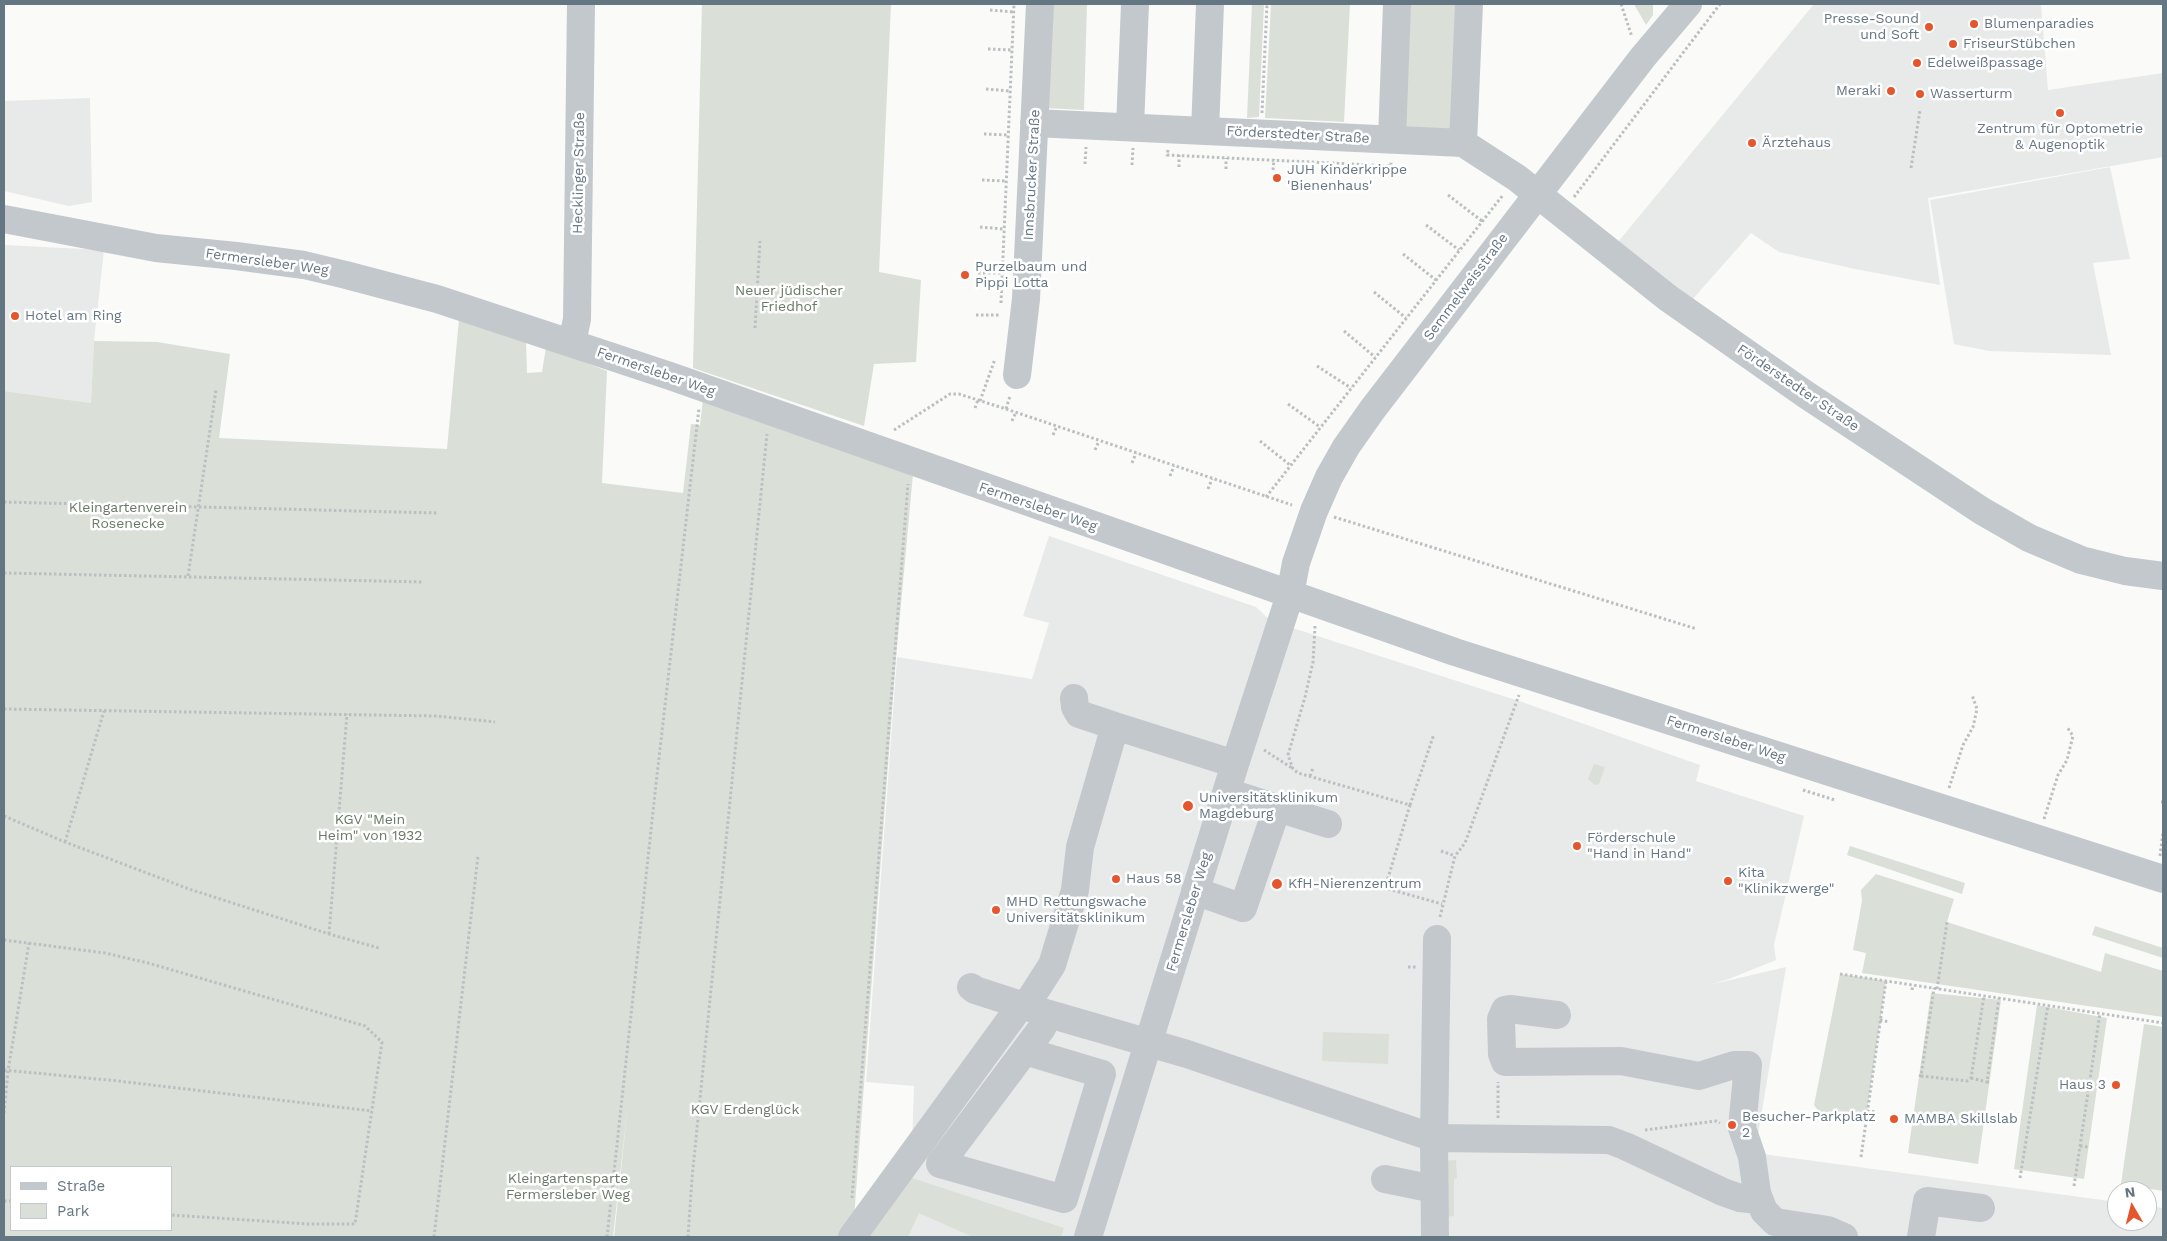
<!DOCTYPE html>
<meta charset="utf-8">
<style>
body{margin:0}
#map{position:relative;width:2167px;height:1241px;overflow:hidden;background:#fafaf8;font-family:"Work Sans",sans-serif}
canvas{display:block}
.frame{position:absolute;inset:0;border:5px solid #657683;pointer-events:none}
.legend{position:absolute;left:10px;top:1166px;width:162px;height:65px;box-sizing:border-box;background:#fff;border:1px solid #c1c8cd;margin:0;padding:6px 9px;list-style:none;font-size:15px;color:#657683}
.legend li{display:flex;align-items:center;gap:10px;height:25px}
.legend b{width:25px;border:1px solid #c1c8cd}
.north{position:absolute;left:2107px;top:1181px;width:50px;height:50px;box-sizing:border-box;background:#fff;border:1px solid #c1c8cd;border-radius:50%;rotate:352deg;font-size:14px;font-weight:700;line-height:20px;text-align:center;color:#657683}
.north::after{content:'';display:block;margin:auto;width:18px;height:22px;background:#e4572e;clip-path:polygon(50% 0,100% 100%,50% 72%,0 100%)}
</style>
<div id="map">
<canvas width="2167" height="1241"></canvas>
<div class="frame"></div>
<ul class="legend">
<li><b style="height:6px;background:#c3c8cc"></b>Straße</li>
<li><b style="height:14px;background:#dadfd7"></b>Park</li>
</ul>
<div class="north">N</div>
</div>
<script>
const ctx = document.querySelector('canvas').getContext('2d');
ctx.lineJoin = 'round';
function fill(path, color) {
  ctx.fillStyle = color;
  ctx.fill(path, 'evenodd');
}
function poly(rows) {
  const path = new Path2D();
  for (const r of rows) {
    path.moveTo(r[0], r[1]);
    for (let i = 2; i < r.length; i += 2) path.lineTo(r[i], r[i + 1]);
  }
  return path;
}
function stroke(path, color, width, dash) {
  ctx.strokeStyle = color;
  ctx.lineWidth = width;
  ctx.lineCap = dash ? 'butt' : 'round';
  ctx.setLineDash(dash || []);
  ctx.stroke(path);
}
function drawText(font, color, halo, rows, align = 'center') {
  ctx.font = font + ' "Work Sans",sans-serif';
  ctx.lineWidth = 5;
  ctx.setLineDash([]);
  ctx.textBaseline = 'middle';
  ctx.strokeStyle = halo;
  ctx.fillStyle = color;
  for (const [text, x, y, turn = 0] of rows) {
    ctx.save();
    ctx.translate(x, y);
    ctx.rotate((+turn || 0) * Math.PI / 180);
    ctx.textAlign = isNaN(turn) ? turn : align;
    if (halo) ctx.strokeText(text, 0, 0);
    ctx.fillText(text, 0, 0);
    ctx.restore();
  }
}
fill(poly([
 [1814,4,2041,4,2048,90,2163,73,2163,157,1928,198,1940,285,1855,269,1779,252,1751,233,1692,300,1618,242],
 [90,98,92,202,69,206,4,191,4,101],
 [2110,167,2130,259,2093,263,2111,355,1989,351,1954,344,1930,200],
 [4,245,104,250,94,341,91,403,4,391],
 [1049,536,1256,607,1271,621,1522,702,1700,765,1696,781,1804,816,1774,945,1776,960,1729,979,1709,985,1786,967,1755,1153,2117,1202,2117,1221,2147,1221,2147,1206,2163,1208,2163,1237,868,1237,911,1178,914,1086,866,1082,897,657,1032,679,1049,623,1023,616]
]), '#e8e9e9');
fill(poly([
 [702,4,891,4,879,272,921,280,916,362,874,364,864,426,693,368],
 [1049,4,1087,4,1084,110,1045,108],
 [1252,4,1264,4,1259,117,1247,118],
 [1271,4,1350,4,1344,122,1265,118],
 [1401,4,1464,4,1458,133,1396,129],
 [1634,4,1653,4,1653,15,1646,25],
 [459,319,526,342,527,373,542,372,546,347,607,371,602,483,683,493,691,424,700,425,703,399,913,474,896,658,854,1218,841,1237,614,1237,628,1103,613,1237,4,1237,4,391,91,403,94,341,157,342,230,354,219,438,447,449],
 [11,1167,171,1167,171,1230,11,1230],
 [1594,764,1605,767,1599,784,1595,785,1588,779],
 [1850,846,1965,883,1962,894,1847,855],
 [1876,874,1954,899,1947,922,2101,972,2105,953,2163,971,2163,1017,1862,973,1866,953,1853,950,1862,901,1861,890],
 [2095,926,2163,948,2163,958,2092,935],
 [1840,974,1886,981,1867,1111,1853,1120,1820,1113,1814,1105],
 [1931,993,2001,1000,1978,1164,1908,1153],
 [2037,1005,2107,1018,2084,1179,2014,1169],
 [2144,1024,2163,1027,2163,1191,2121,1184],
 [1323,1032,1389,1034,1388,1064,1322,1061],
 [1456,1160,1457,1178,1454,1179,1454,1216,1445,1217,1441,1161],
 [912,1178,1064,1228,1061,1237,973,1237,919,1213,908,1237,869,1237]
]), '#dadfd7');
stroke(poly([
 [1621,4,1632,37],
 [990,10,1014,12],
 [988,49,1013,50],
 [986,89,1010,91],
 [1262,113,1267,4],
 [984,134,1008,135],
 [1168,150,1167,155,1391,166,1391,161],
 [1085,164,1086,147],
 [1132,165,1133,148],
 [1179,167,1179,155],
 [1911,168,1920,110],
 [1226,169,1226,158],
 [1273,170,1274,159],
 [982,180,1006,181],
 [1448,195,1482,221],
 [1574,197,1720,4],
 [1426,225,1459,250],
 [980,227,1003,229],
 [1403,254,1436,280],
 [978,273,1002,273],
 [1374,292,1406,318],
 [1001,303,1014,4],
 [976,315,1000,315],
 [755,328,760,241],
 [1344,331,1375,357],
 [1317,366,1351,388],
 [980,401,995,359],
 [1288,404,1320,427],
 [975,408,978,400],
 [1006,409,1292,505],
 [1012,421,1016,412],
 [894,430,950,394,959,394,1006,409,1010,396],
 [1053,435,1057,426],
 [1260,441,1290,465],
 [1095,450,1099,441],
 [1132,463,1136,453],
 [1170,476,1174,466],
 [1208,489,1212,479],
 [1266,497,1503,195],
 [4,502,437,513],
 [1334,517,1697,629],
 [4,573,424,582],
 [188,576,216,390],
 [1315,626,1313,662,1305,697,1288,755,1293,769,1298,773,1410,805,1385,888,1442,904],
 [4,709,436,716,495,722],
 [1264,750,1292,768],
 [1310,776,1313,768],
 [1949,788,1963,745,1973,727,1977,709,1972,695],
 [1803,790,1835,800],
 [2161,802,2163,802],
 [1410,805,1434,734],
 [4,816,65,842,189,889,329,934,379,948],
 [2044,819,2058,775,2067,760,2073,736,2067,727],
 [65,842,104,711],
 [1441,851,1455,856],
 [2160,856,2163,832],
 [1440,917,1455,856,1465,843,1519,695],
 [329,934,347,714],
 [4,940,105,953,148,963,365,1026,382,1042,355,1224,308,1224,171,1215],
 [1408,967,1416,967],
 [1840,974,2163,1023],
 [1937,989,1947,922],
 [1912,990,1913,985],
 [1880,1020,1889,1022],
 [4,1070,118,1081,372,1111],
 [1919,1075,1921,1076,1934,988],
 [1921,1076,1967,1081,1971,1078,1984,996],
 [1971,1078,1987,1082],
 [1989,1082,1987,1082,1999,998],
 [1867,1111,1876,1112],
 [4,1113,8,1071,29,943],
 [1498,1118,1498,1082],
 [1645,1130,1716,1121,1720,1123],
 [2080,1146,2088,1147],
 [1861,1157,1886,981],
 [2020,1178,2048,1005],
 [2074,1186,2100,1013],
 [852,1198,908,484],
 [4,1201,11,1201],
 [434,1237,478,856],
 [607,1237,656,784,699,408],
 [688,1237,692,1178,767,434]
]), '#bbbfc2', 3, [2.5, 2.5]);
stroke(poly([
 [1034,123,1463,143,1517,178,1668,298,1805,394,1982,511,2029,538,2081,560,2125,571,2163,576],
 [1130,127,1135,4],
 [1205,131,1210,4],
 [1392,139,1397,4],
 [1463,143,1469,4],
 [4,219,156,248,236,256,304,265,346,275,437,299,670,376,1455,652,2163,879],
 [572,343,577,319,581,4],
 [1017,375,1026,299,1040,4],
 [1074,698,1075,707,1079,714,1115,726],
 [1227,792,1328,824],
 [1195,891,1243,908,1277,808],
 [971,987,975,990,1049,1014,1187,1054,1434,1138,1609,1140,1625,1146,1723,1192,1740,1198,1759,1200],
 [1025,1007,1052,965,1075,890,1080,847,1115,726,1235,764],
 [1557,1015,1510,1009,1505,1010,1501,1019,1502,1054,1505,1062,1621,1061,1699,1076,1734,1065,1748,1065,1742,1128,1752,1157,1757,1193,1764,1211,1775,1222,1828,1230,1844,1237],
 [1025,1051,1102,1074,1064,1199,940,1164,1042,1028,1049,1014],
 [1385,1179,1434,1189],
 [852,1237,1021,1005],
 [1088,1237,1235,764,1290,595,1296,563,1314,511,1329,477,1346,447,1372,410,1643,57,1688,4],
 [1435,1237,1434,1138,1437,939],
 [1921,1237,1927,1201,1981,1208]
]), '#c3c8cc', 28);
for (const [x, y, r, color] of [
 [1974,24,5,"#e4572e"],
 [1929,27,5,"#e4572e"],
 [1953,44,5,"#e4572e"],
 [1917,63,5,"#e4572e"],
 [1891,91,5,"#e4572e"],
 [1920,94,5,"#e4572e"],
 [2060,113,5,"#e4572e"],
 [1752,143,5,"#e4572e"],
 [1277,178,5,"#e4572e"],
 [965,275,5,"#e4572e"],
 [15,316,5,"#e4572e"],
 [1188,806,6,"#e4572e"],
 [1577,846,5,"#e4572e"],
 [1116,879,5,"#e4572e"],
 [1728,881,5,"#e4572e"],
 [1277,884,6,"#e4572e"],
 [996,910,5,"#e4572e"],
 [2116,1085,5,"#e4572e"],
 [1894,1119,5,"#e4572e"],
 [1732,1125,5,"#e4572e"]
]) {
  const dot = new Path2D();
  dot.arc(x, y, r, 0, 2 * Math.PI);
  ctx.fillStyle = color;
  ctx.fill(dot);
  stroke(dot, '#fff', 2);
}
drawText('14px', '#657683', '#fff', [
 ["Presse-Sound",1919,19,"right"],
 ["und Soft",1919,35,"right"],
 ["Blumenparadies",1984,24],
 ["FriseurStübchen",1963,44],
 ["Edelweißpassage",1927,63],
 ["Meraki",1881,91,"right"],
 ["Wasserturm",1930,94],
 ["Zentrum für Optometrie",2060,129,"center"],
 ["& Augenoptik",2060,145,"center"],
 ["Ärztehaus",1762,143],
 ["JUH Kinderkrippe",1287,170],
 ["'Bienenhaus'",1287,186],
 ["Purzelbaum und",975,267],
 ["Pippi Lotta",975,283],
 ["Hotel am Ring",25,316],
 ["Universitätsklinikum",1199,798],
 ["Magdeburg",1199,814],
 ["Förderschule",1587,838],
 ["\"Hand in Hand\"",1587,854],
 ["Kita",1738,873],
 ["\"Klinikzwerge\"",1738,889],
 ["Haus 58",1126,879],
 ["KfH-Nierenzentrum",1288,884],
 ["MHD Rettungswache",1006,902],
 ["Universitätsklinikum",1006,918],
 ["Haus 3",2106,1085,"right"],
 ["Besucher-Parkplatz",1742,1117],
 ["2",1742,1133],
 ["MAMBA Skillslab",1904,1119]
], 'left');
drawText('14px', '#657683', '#fff', [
 ["Förderstedter Straße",1298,135,3],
 ["Hecklinger Straße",579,173,-89],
 ["Innsbrucker Straße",1032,175,-87],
 ["Fermersleber Weg",267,262,8],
 ["Semmelweisstraße",1466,287,-53],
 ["Fermersleber Weg",656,372,19],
 ["Förderstedter Straße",1798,388,34],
 ["Fermersleber Weg",1038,507,19],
 ["Fermersleber Weg",1726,739,18],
 ["Fermersleber Weg",1189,912,-73]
]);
drawText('14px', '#687a64', '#fff', [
 ["Neuer jüdischer",789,291],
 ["Friedhof",789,307],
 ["Kleingartenverein",128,508],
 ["Rosenecke",128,524],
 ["KGV \"Mein",370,820],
 ["Heim\" von 1932",370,836],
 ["KGV Erdenglück",745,1110],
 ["Kleingartensparte",568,1179],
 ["Fermersleber Weg",568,1195]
]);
</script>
